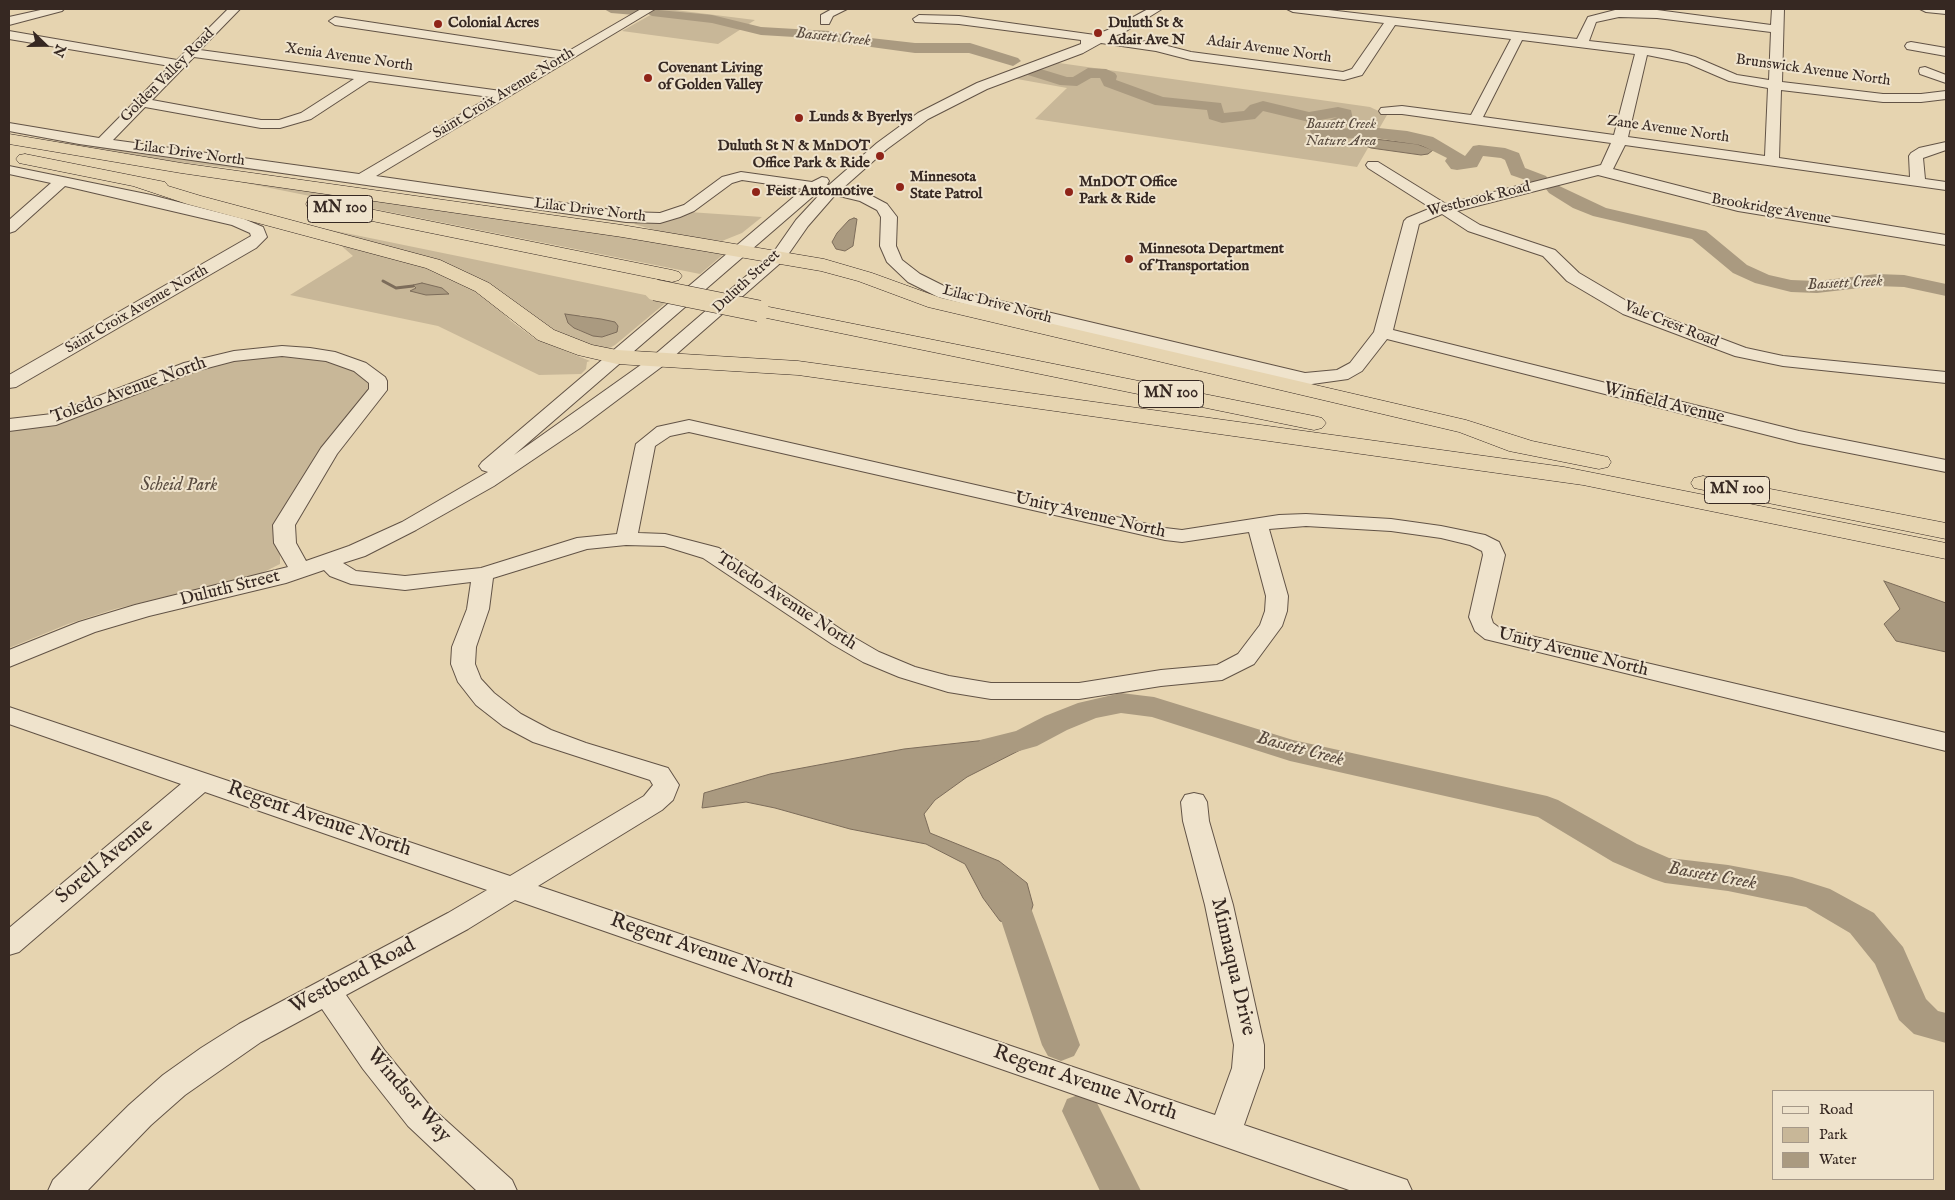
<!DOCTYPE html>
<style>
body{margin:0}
#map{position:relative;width:1955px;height:1200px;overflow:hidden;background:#e6d4b0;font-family:"IM FELL English",serif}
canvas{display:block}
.frame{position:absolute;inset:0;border:10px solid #362822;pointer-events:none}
.legend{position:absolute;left:1772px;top:1090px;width:162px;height:90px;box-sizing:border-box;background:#efe3cc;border:1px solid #a59888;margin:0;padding:6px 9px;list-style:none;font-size:15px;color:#362822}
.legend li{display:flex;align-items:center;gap:10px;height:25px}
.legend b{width:25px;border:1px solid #a59888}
.north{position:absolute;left:20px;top:20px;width:50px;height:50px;-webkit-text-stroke:4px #efe3cc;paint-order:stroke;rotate:112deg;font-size:14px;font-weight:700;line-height:20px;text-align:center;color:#362822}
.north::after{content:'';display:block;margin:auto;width:18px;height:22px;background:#362822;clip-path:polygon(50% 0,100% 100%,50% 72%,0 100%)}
</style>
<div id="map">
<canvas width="1955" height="1200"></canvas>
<div class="frame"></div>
<ul class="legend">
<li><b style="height:6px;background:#efe3cc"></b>Road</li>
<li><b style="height:14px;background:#c8b798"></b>Park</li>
<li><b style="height:14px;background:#aa9a80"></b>Water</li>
</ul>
<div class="north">N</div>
</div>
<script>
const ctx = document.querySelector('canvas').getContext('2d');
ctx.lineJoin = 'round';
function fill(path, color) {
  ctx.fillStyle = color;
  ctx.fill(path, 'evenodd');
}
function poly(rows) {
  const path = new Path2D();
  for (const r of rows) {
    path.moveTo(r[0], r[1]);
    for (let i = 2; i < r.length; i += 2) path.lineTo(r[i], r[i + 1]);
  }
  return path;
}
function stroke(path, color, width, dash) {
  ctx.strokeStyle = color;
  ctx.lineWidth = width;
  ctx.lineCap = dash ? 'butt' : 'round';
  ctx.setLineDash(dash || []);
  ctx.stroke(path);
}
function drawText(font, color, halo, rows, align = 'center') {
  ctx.font = font + ' "IM FELL English",serif';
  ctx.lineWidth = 4;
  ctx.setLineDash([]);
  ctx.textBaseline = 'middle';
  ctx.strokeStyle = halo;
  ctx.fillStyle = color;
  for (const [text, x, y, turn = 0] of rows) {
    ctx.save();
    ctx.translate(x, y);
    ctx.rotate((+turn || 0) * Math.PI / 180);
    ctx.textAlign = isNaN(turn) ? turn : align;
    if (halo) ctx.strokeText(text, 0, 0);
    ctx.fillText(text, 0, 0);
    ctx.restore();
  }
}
fill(poly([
 [661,9,667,9,755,20,718,44,622,31],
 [1052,62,1370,107,1387,115,1357,167,1035,119,1067,88,1006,77],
 [72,142,370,184,169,161,69,143],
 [220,178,726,252,700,274],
 [689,212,762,217,742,233,722,241,671,235,634,224,638,221],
 [321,228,477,260,669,300,615,345,608,349,588,344,543,325,485,285,317,230],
 [580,315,601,319,611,333,602,337,580,331,574,328],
 [339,240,456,277,493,303,511,321,534,338,590,361,587,362,586,369,581,374,539,375,438,326,290,295,353,256,337,242],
 [287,355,320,358,343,366,361,375,370,384,370,389,339,427,280,553,280,564,256,576,115,609,68,624,9,648,9,429,31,428,218,363]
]), '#c8b798');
const water = poly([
 [1375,139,1417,144,1433,150,1428,154,1421,155,1371,148,1361,144,1375,139],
 [854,218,857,219,853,246,845,251,836,249,832,242,837,233,849,220,854,218],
 [422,283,442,288,449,294,426,295,410,291,416,288,413,285,422,283],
 [565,314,601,319,615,322,618,326,617,332,602,337,593,336,574,328,568,323,565,314],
 [1884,581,1946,603,1946,652,1896,641,1884,624,1900,609,1884,581],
 [1023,736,1030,745,967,777,935,800,924,814,930,833,999,861,1027,883,1033,905,1026,928,1000,921,983,898,965,864,926,844,850,829,775,808,746,802,702,808,704,793,770,774,904,749,1023,736]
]);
fill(water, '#aa9a80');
stroke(water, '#7c6c5a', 1);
stroke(poly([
 [383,281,396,288,413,286]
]), '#7c6c5a', 3);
fill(poly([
 [604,9,641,9,642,11,635,15,611,13,604,9],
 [648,9,712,15,761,27,830,31,844,35,915,43,970,43,1018,58,1021,61,1013,66,969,53,915,53,842,43,828,39,761,35,712,23,652,16,645,12,648,9],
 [1034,67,1067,77,1073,77,1088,68,1106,69,1115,73,1117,76,1116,80,1163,97,1221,103,1224,113,1244,111,1250,105,1263,101,1309,112,1338,107,1351,110,1353,120,1351,124,1337,129,1369,127,1407,131,1433,137,1465,156,1473,146,1479,145,1505,148,1519,153,1525,168,1546,176,1549,180,1546,184,1540,185,1511,175,1505,160,1501,158,1483,156,1477,167,1457,170,1451,169,1445,161,1447,158,1421,145,1369,137,1329,140,1312,135,1310,131,1312,127,1337,117,1309,122,1263,111,1255,119,1222,123,1209,119,1207,110,1155,105,1104,86,1100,78,1091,78,1077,86,1060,85,1028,75,1026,72,1028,69,1034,67],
 [1555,184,1606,208,1706,231,1747,265,1769,275,1791,280,1817,281,1877,274,1904,275,1946,284,1946,296,1904,287,1877,286,1817,293,1791,292,1755,283,1733,273,1692,239,1593,216,1573,208,1549,193,1546,189,1549,185,1555,184],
 [1121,693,1154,697,1293,740,1547,796,1558,800,1637,844,1669,858,1728,865,1792,877,1830,889,1874,913,1903,947,1926,999,1938,1011,1946,1013,1946,1043,1914,1034,1899,1020,1875,964,1850,933,1806,907,1728,891,1665,883,1653,879,1613,862,1538,817,1290,761,1152,717,1121,713,1096,718,1067,730,1037,746,991,759,980,756,976,748,980,740,1016,731,1045,716,1078,703,1121,693],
 [1002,881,1014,885,1031,908,1080,1045,1074,1056,1061,1061,1048,1056,1042,1045,999,914,985,894,990,885,1002,881],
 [1081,1094,1095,1099,1141,1191,1100,1191,1062,1111,1067,1099,1081,1094]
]), '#aa9a80');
const minor = poly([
 [45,9,64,9,62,11,9,25,9,17,45,9],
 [228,9,240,9,200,50,501,91,557,58,335,25,329,21,335,17,567,52,641,9,655,9,376,176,626,212,660,213,684,205,722,177,741,172,812,182,822,177,827,178,829,181,827,185,829,185,877,143,918,113,977,83,1081,44,1081,40,959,24,915,22,913,19,919,15,959,16,1095,35,1115,27,1148,9,1162,9,1123,33,1111,37,1156,43,1191,52,1343,72,1352,69,1384,23,1293,12,1287,9,1320,9,1577,39,1588,17,1619,9,1657,10,1771,25,1772,9,1784,9,1782,82,1883,94,1921,94,1946,91,1946,99,1921,102,1883,102,1781,90,1779,158,1910,177,1909,156,1911,153,1919,148,1946,142,1946,150,1923,158,1925,179,1946,182,1946,190,1625,145,1613,169,1738,201,1946,235,1946,245,1738,211,1598,175,1457,211,1480,225,1555,250,1579,273,1635,306,1746,348,1783,356,1946,372,1946,383,1783,366,1735,356,1623,314,1567,281,1543,256,1468,231,1442,214,1419,224,1393,330,1799,431,1946,460,1946,472,1799,443,1387,339,1362,371,1348,379,1305,385,983,309,938,297,908,282,887,262,880,246,881,217,877,210,860,201,835,195,808,226,785,259,664,365,580,428,494,486,416,530,365,556,343,563,356,571,405,576,481,568,577,538,617,534,636,444,657,427,689,420,1165,528,1182,530,1279,515,1306,514,1391,519,1441,526,1485,535,1499,542,1505,555,1491,617,1493,623,1501,629,1946,733,1946,751,1485,639,1475,631,1469,617,1483,555,1482,551,1470,545,1441,538,1391,531,1306,526,1269,529,1288,596,1287,611,1282,626,1254,664,1222,680,1161,686,1079,699,991,699,948,692,899,677,863,662,832,644,703,558,664,546,626,545,587,549,493,578,489,609,476,647,475,664,481,679,494,693,521,714,551,730,586,743,668,768,679,785,673,800,662,810,538,886,1215,1115,1232,1068,1234,1045,1205,905,1183,821,1181,802,1185,795,1194,793,1203,795,1207,802,1209,821,1233,905,1264,1045,1264,1068,1244,1125,1407,1180,1412,1191,1352,1191,515,900,468,929,346,995,385,1051,430,1106,512,1180,517,1191,477,1191,408,1126,363,1069,322,1009,261,1042,185,1095,151,1125,87,1191,48,1191,53,1180,129,1105,163,1075,201,1048,239,1024,448,913,487,890,205,792,19,952,9,955,9,928,181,784,9,724,9,707,510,876,644,796,653,785,650,780,533,742,503,726,476,705,458,682,451,664,452,647,467,609,471,582,405,590,351,584,330,576,324,570,286,583,149,616,95,632,9,667,9,650,79,622,135,605,288,567,274,543,273,525,321,448,369,389,369,383,354,371,326,361,282,356,234,361,196,371,56,425,9,431,9,419,52,414,184,363,234,351,282,346,310,348,335,352,366,363,385,377,387,381,387,390,337,454,295,525,296,543,306,561,349,546,402,522,488,472,482,470,479,466,482,462,803,189,742,180,732,183,694,211,680,217,660,223,626,222,79,144,9,131,9,123,99,138,170,66,9,39,9,31,177,60,228,9],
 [1619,17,1657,18,1771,32,1769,80,1737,75,1695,57,1669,50,1589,41,1596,22,1619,17],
 [1395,25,1511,39,1471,115,1402,106,1381,108,1379,111,1381,114,1402,114,1611,143,1601,165,1446,204,1378,162,1368,162,1366,165,1368,168,1431,208,1407,218,1404,221,1374,332,1350,363,1337,370,1305,373,950,289,920,274,902,260,896,246,897,217,887,204,870,195,843,188,887,149,928,119,987,89,1083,53,1101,43,1156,51,1191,60,1344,80,1362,75,1395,25],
 [1522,40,1635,54,1614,135,1483,117,1522,40],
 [1647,55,1687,63,1729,81,1768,88,1765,156,1628,137,1647,55],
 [194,57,354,79,301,113,279,120,261,120,152,100,194,57],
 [369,81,490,97,359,174,113,140,145,107,261,128,280,128,311,119,369,81],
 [818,192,821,193,796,220,773,253,652,357,514,455,818,192],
 [689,432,1165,540,1182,542,1249,532,1266,596,1265,611,1260,625,1238,654,1217,665,1161,670,1079,683,991,683,949,676,915,667,879,652,848,634,719,548,665,534,638,533,655,446,670,436,689,432],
 [832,9,847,9,833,16,829,24,821,24,821,15,832,9],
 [1920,9,1946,9,1946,14,1926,12,1920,9],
 [1911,42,1946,48,1946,56,1907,49,1905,46,1907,43,1911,42],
 [1925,67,1946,75,1946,83,1920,74,1919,71,1920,68,1925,67],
 [9,166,151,195,244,219,263,227,267,237,256,248,16,387,9,388,9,375,251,236,250,233,232,225,65,186,15,231,9,233,9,220,51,183,9,174,9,166]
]);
const highway = poly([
 [9,134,181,163,622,225,824,259,872,273,941,298,1466,420,1532,441,1608,457,1611,462,1608,467,1599,469,1509,451,1459,432,928,307,858,281,821,271,622,237,181,173,9,144,9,134],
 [25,154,165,182,168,186,201,196,440,260,489,283,554,330,592,345,617,350,798,361,1564,467,1946,543,1946,559,1583,485,798,375,617,364,578,355,538,340,475,291,426,268,187,204,133,186,19,163,16,159,19,155,25,154],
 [315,198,672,270,679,272,682,276,679,280,672,282,308,208,306,204,308,200,315,198],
 [759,305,1314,416,1322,418,1326,423,1322,428,1314,430,752,315,748,311,752,307,759,305],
 [1703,476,1946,523,1946,539,1694,488,1691,483,1694,478,1703,476]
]);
stroke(minor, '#625346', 2);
stroke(highway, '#362822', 1);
fill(minor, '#efe3cc');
fill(highway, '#e6d4b0');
const highwayBridge = poly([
 [655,290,759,311]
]);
stroke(highwayBridge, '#362822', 22, []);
stroke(highwayBridge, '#e6d4b0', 21);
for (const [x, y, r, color] of [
 [438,24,5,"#8f2418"],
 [1098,33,5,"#8f2418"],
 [648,78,5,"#8f2418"],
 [799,118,5,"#8f2418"],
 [880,156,5,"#8f2418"],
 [900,187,5,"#8f2418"],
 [756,192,5,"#8f2418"],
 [1069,192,5,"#8f2418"],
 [1129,259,5,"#8f2418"]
]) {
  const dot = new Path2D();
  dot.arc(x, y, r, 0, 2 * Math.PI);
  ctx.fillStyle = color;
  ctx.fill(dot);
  stroke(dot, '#efe3cc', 2);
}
drawText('bold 15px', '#362822', '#efe3cc', [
 ["Colonial Acres",448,24],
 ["Duluth St &",1108,24],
 ["Adair Ave N",1108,41],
 ["Covenant Living",658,69],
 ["of Golden Valley",658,86],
 ["Lunds & Byerlys",809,118],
 ["Duluth St N & MnDOT",870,147,"right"],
 ["Office Park & Ride",870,164,"right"],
 ["Minnesota",910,178],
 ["State Patrol",910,195],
 ["MnDOT Office",1079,183],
 ["Park & Ride",1079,200],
 ["Feist Automotive",766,192],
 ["Minnesota Department",1139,250],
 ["of Transportation",1139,267]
], 'left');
drawText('15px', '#362822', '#efe3cc', [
 ["Adair Avenue North",1269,50,8],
 ["Xenia Avenue North",349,58,8],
 ["Brunswick Avenue North",1813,71,8],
 ["Golden Valley Road",168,76,-45],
 ["Saint Croix Avenue North",504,94,-31],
 ["Zane Avenue North",1668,130,8],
 ["Lilac Drive North",189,154,8],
 ["Westbrook Road",1479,200,-14],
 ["Brookridge Avenue",1771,210,10],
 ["Lilac Drive North",590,211,7],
 ["Duluth Street",747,282,-43],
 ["Lilac Drive North",997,305,15],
 ["Saint Croix Avenue North",137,310,-30],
 ["Vale Crest Road",1671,325,22]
]);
drawText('italic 15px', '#5a4c40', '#efe3cc', [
 ["Bassett Creek",1341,125],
 ["Nature Area",1341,142]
]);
drawText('italic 16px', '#594a3e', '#efe3cc', [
 ["Bassett Creek",833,38,6],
 ["Bassett Creek",1845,284,-3]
]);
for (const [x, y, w] of [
 [340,209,65],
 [1171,394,65],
 [1737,490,65]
]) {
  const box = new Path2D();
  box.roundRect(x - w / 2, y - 13.5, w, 27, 4);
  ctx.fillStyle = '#efe3cc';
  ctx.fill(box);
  stroke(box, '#362822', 1);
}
drawText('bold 16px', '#362822', null, [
 ["MN 100",340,209],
 ["MN 100",1171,394],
 ["MN 100",1737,490]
]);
drawText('18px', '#362822', '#efe3cc', [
 ["Toledo Avenue North",129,391,-20],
 ["Winfield Avenue",1664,404,14],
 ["Unity Avenue North",1090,516,13],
 ["Duluth Street",230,589,-14],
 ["Toledo Avenue North",786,602,33],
 ["Unity Avenue North",1573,653,14]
]);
drawText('italic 18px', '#5a4c40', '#efe3cc', [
 ["Scheid Park",179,486]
]);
drawText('italic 19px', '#594a3e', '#efe3cc', [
 ["Bassett Creek",1300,750,15],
 ["Bassett Creek",1712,877,10]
]);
drawText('21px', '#362822', '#efe3cc', [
 ["Regent Avenue North",319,820,19],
 ["Sorell Avenue",105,862,-40],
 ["Regent Avenue North",702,952,19],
 ["Minnaqua Drive",1232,967,77],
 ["Westbend Road",353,977,-28],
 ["Regent Avenue North",1085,1084,19],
 ["Windsor Way",408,1096,49]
]);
</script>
